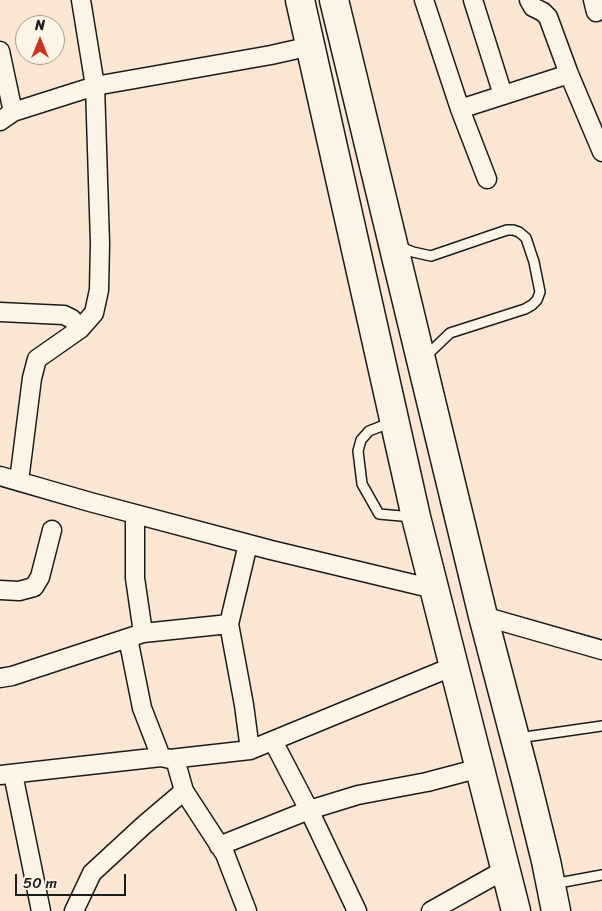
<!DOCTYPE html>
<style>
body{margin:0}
#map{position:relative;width:602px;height:911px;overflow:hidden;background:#fbe6d4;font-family:Sriracha,sans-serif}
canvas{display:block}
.north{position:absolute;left:15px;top:15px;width:50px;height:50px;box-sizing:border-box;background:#fcf5e5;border:1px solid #a29e95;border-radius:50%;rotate:0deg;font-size:14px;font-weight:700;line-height:20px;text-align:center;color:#1c1c1c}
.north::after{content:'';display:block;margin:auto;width:18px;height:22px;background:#c8321e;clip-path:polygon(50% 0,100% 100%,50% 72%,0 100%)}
.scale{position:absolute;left:15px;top:874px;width:111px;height:22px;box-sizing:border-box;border:2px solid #1c1c1c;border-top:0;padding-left:6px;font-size:15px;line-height:18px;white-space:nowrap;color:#1c1c1c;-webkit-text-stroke:4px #fcf5e5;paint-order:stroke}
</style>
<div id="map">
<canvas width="602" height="911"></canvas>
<div class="north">N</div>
<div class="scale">50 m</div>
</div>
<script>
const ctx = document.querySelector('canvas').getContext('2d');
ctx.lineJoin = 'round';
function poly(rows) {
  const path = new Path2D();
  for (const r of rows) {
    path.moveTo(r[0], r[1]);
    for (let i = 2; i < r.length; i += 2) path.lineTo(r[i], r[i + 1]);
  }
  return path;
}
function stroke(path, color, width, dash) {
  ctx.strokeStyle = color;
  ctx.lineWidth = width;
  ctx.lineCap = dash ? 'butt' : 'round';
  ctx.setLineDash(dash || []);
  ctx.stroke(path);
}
const service = poly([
 [398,246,413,252,431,256,507,230,513,230,519,232,526,238,534,262,540,292,537,300,532,305,525,309,450,333,425,357],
 [392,422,369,431,361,440,358,451,362,484,379,514,412,517],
 [518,738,602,726],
 [553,884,602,875]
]);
const minor = poly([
 [424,0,460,109,487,179],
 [473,0,503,95],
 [529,0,533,7,543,12,548,17,569,74,602,152],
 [593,0,596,12],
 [0,51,13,112],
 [460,109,569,74],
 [0,121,13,112,95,86,271,55,311,46],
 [0,312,64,315,72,319,80,329],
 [0,476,90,502,271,550,434,589],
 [19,481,32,378,37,359,80,329,94,313,99,290,100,243,95,86,81,0],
 [135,514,135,578,143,633],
 [248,544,229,624,244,705,250,750],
 [0,590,19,591,34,587,40,577,52,530],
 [483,616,602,650],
 [128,638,142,708,161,757],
 [0,678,12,676,143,633,229,624],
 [273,741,309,810,357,911],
 [175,759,184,791,225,854,247,911],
 [13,774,41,911],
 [0,775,161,757,170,759,250,750,454,666],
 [219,846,309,810,358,795,427,782,480,768],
 [74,911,92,873,144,825,184,791],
 [431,911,506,869]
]);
const primary = poly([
 [300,0,416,517,516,911],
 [334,0,483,616,526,780,546,861,556,911]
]);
stroke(service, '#1c1c1c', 12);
stroke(minor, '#1c1c1c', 21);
stroke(primary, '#1c1c1c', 31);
stroke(service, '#fcf5e5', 9);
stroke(minor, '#fcf5e5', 18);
stroke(primary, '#fcf5e5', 28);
</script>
